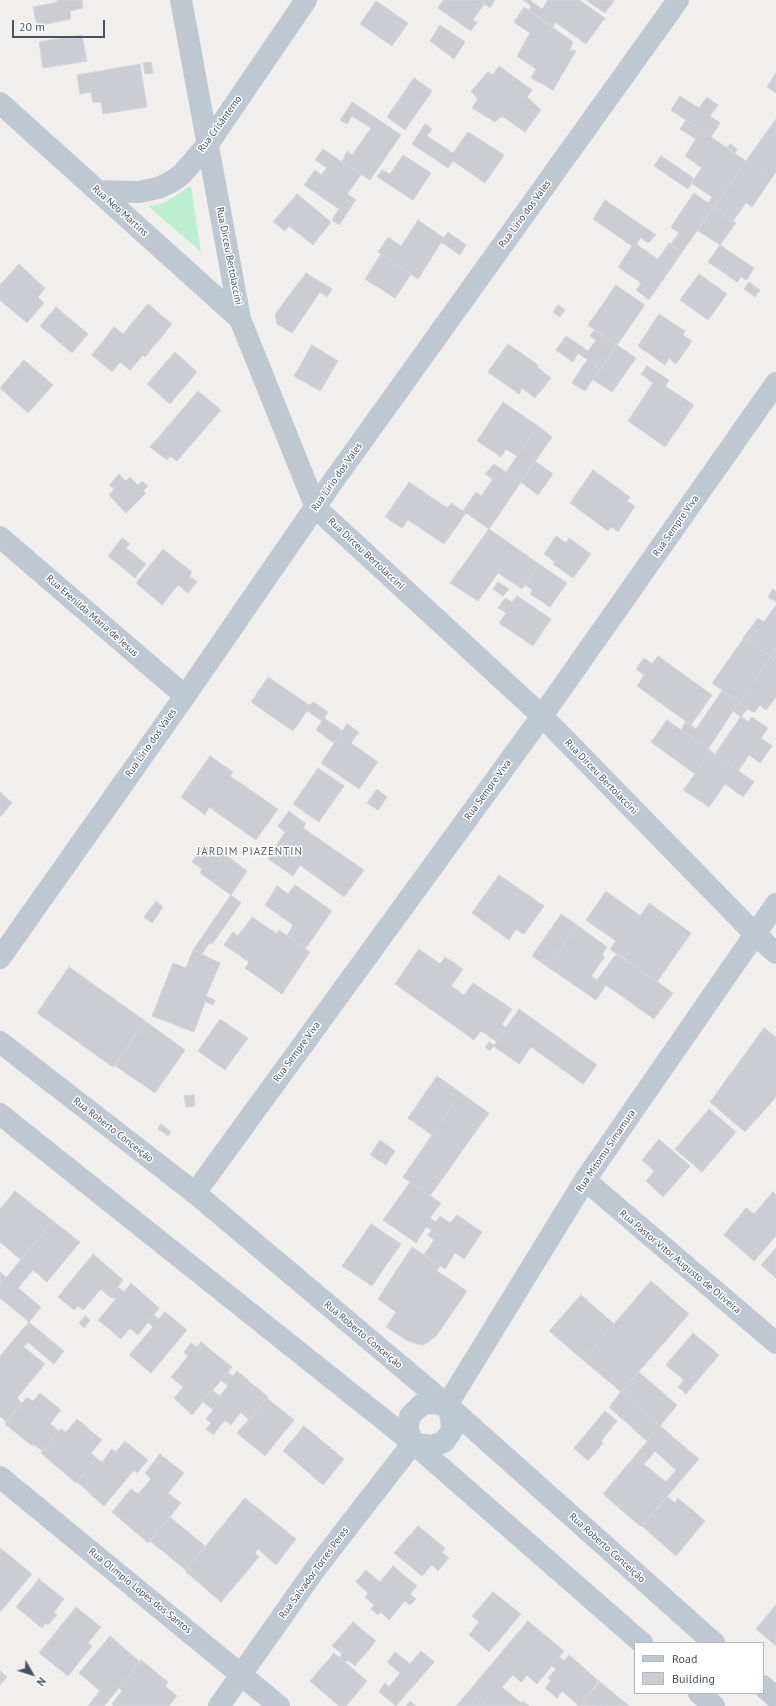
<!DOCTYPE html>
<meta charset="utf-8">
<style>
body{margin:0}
#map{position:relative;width:776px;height:1706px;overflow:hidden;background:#f1efee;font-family:"PT Sans",sans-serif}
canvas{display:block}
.legend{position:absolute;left:634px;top:1642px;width:130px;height:52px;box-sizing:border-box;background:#fff;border:1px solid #b5b9be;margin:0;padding:5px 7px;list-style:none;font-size:12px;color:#47515c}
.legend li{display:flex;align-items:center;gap:8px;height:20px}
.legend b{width:20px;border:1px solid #b5b9be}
.north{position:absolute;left:12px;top:1654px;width:40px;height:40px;-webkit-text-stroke:3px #fff;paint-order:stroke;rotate:129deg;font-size:11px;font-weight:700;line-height:16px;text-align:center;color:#47515c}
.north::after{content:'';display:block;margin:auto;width:14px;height:18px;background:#47515c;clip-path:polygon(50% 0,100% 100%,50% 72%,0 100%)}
.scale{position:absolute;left:12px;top:20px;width:93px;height:18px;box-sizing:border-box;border:2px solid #47515c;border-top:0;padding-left:5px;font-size:12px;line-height:14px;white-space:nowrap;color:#47515c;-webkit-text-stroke:3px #fff;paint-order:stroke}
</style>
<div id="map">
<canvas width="776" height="1706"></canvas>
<ul class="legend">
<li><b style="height:5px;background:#bfc8d0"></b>Road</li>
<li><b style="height:11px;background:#cbcdd3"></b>Building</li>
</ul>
<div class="north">N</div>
<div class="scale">20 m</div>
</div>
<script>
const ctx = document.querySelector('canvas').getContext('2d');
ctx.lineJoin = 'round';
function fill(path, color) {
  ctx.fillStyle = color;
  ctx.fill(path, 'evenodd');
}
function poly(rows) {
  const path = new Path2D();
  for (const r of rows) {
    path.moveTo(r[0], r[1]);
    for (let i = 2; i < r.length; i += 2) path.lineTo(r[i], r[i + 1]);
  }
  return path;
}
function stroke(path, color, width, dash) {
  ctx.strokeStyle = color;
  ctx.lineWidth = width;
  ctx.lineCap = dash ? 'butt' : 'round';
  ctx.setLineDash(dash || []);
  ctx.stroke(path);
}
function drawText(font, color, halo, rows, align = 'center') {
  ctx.font = font + ' "PT Sans",sans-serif';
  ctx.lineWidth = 3;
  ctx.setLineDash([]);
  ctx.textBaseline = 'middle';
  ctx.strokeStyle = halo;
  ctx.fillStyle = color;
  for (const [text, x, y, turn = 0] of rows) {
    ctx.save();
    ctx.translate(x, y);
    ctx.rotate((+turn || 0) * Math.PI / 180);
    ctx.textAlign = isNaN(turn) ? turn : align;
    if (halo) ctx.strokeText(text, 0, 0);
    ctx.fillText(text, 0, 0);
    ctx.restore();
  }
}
fill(poly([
 [191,186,201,252,148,206,158,205,167,201]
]), '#bdeed2');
const building = poly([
 [57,0,82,0,83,8,70,11,71,19,37,26,33,7,58,2,57,0],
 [443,0,479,0,484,4,473,20,477,22,471,31,438,8,443,0],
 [479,0,495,0,490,8,479,0],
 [523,0,531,0,531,1,542,9,548,0,579,0,605,18,586,44,555,22,553,27,529,10,531,6,523,0],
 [586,0,612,0,614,1,605,13,586,0],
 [376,1,408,23,392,46,360,24,376,1],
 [524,7,573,42,570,50,576,51,553,90,531,78,536,69,517,56,530,33,514,22,524,7],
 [440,25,465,42,454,59,430,41,440,25],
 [82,35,87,61,43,68,39,42,82,35],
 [151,62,153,73,145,74,143,63,151,62],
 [140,64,147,107,103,114,101,102,93,103,91,92,80,94,77,75,140,64],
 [499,66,532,90,527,97,541,110,525,132,502,116,495,122,472,108,478,99,471,91,488,72,493,75,499,66],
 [776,73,776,93,767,87,776,73],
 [414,78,432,91,405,130,387,117,414,78],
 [680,96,699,108,707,97,718,105,710,116,720,123,711,137,671,110,680,96],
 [352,102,401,135,370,180,342,162,347,151,352,155,371,128,352,116,347,124,340,120,352,102],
 [776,119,776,172,771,179,746,161,776,119],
 [686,120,746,161,714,207,708,203,712,197,691,183,702,168,685,156,696,139,680,129,686,120],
 [425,124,432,129,427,136,453,153,468,132,504,155,485,183,453,161,448,168,412,144,425,124],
 [730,144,737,149,735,153,727,148,730,144],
 [323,149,361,175,347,194,356,200,339,225,332,220,339,209,304,185,315,170,321,175,327,168,315,160,323,149],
 [403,155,431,173,413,200,377,177,382,170,390,174,403,155],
 [661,156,695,179,688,189,654,166,661,156],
 [746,161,771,179,752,207,746,203,733,221,714,207,746,161],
 [694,193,714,207,682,252,670,245,679,233,671,227,694,193],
 [297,194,331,222,313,245,289,226,285,231,273,222,297,194],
 [605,200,656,235,648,243,641,238,636,244,658,259,669,243,682,252,649,300,636,290,641,283,618,267,632,246,593,219,605,200],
 [714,207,736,223,720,245,697,230,714,207],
 [418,220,444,238,418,279,378,252,388,237,401,246,418,220],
 [448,232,466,245,460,255,441,242,448,232],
 [720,245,754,268,747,280,741,277,737,282,708,262,720,245],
 [381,254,411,274,395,298,365,279,381,254],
 [19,264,45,288,38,297,44,303,27,323,0,300,0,285,19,264],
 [306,273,332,289,327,297,320,292,292,333,277,324,275,314,306,273],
 [699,274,727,294,708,320,680,300,699,274],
 [749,282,760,290,755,297,744,289,749,282],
 [616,285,645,305,617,345,588,325,616,285],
 [148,304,172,324,145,357,143,355,130,370,120,362,112,372,92,355,114,327,123,334,148,304],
 [558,305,565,310,560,317,553,312,558,305],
 [56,307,88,334,72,353,40,326,56,307],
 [659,314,685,331,683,335,692,341,676,364,669,358,665,365,638,346,659,314],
 [594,330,617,345,600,369,578,353,573,362,556,350,566,336,588,351,596,340,590,336,594,330],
 [508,344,538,365,537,367,551,378,535,398,522,388,519,394,488,372,508,344],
 [312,345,338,361,320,391,294,376,312,345],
 [617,345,636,358,612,392,593,380,617,345],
 [175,352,197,372,170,404,147,384,175,352],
 [24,360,53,385,28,413,0,388,24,360],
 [587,360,600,369,585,391,572,383,587,360],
 [647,366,669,380,665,386,694,405,665,447,628,421,653,383,641,374,647,366],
 [198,391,221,410,177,461,170,456,167,460,150,447,198,391],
 [503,402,538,426,517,456,506,449,501,457,477,441,503,402],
 [538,426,552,437,521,482,506,472,538,426],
 [535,461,553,474,538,495,521,482,535,461],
 [494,464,521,482,489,529,463,511,476,492,481,496,493,479,485,474,494,464],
 [593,470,630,497,627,501,635,506,618,532,611,527,608,531,570,503,593,470],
 [119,474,126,481,130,477,138,485,142,481,148,486,143,491,146,493,126,513,109,495,114,489,109,485,119,474],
 [409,482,447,508,451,503,466,513,444,544,408,520,402,528,385,517,409,482],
 [489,529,539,564,522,589,498,573,478,601,450,583,489,529],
 [556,536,566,543,569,538,591,554,573,578,553,564,555,562,544,554,556,536],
 [122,538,130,544,126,548,146,564,135,578,108,556,122,538],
 [163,549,192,572,189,576,197,582,188,593,178,585,162,605,136,583,163,549],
 [539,564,567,583,550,607,530,594,533,590,525,585,539,564],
 [498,582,509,589,503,596,493,589,498,582],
 [773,589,776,591,776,602,768,597,773,589],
 [517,596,551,619,533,646,499,623,506,613,498,608,505,598,512,602,517,596],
 [776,605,776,649,771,657,743,638,758,618,764,622,776,605],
 [744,638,771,657,739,702,712,683,744,638],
 [776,649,776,660,771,657,776,649],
 [658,656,712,695,691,725,637,686,644,675,636,669,644,658,652,664,658,656],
 [771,657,776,660,776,697,766,710,760,705,754,713,739,702,771,657],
 [268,677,309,705,314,702,328,712,324,718,343,731,334,743,316,730,322,721,307,711,293,731,251,702,268,677],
 [722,691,739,702,708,749,681,730,686,721,696,729,722,691],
 [739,702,748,708,741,717,733,711,739,702],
 [741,716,748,722,752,717,768,728,761,738,772,746,760,763,749,755,738,771,715,754,741,716],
 [667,720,708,749,710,754,695,774,651,742,667,720],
 [347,724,359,732,351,743,378,762,359,789,321,763,347,724],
 [708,749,754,782,743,797,725,784,709,807,683,790,710,754,708,749],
 [210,756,233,772,230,776,278,809,256,840,209,807,205,815,181,797,210,756],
 [318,768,344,786,319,822,293,804,318,768],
 [377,789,387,797,378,810,367,803,377,789],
 [0,792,12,803,0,817,0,792],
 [289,811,306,824,303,828,364,870,344,897,300,865,293,876,268,859,285,832,278,826,289,811],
 [204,845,214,852,217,848,247,871,231,895,200,873,202,869,192,862,204,845],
 [499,875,544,906,524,934,516,929,509,940,472,913,499,875],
 [295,885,332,911,305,949,287,936,293,925,265,905,277,886,288,894,295,885],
 [606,891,640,916,649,903,691,933,657,982,610,949,616,941,586,920,606,891],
 [231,895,241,903,212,944,202,937,231,895],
 [156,901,163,907,152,923,144,917,156,901],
 [561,914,577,925,548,967,532,956,561,914],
 [252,917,277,934,279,930,310,952,282,994,245,968,249,962,224,945,233,932,238,936,252,917],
 [577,925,607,947,602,955,605,957,591,976,597,980,617,953,673,993,654,1019,606,985,596,1000,548,967,577,925],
 [202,937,210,942,202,954,193,950,202,937],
 [419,949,440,964,445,957,463,969,451,986,464,995,473,983,512,1009,502,1024,506,1028,496,1041,481,1031,474,1040,395,984,419,949],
 [193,950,220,963,206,996,215,1000,213,1005,205,1002,194,1032,152,1016,173,963,186,968,193,950],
 [69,967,145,1021,113,1067,37,1013,69,967],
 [519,1009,597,1065,583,1084,531,1047,519,1064,493,1046,519,1009],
 [220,1019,248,1038,225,1070,198,1051,220,1019],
 [145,1021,185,1050,155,1093,114,1065,145,1021],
 [764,1028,776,1037,776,1097,745,1132,710,1102,764,1028],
 [489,1042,494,1045,490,1051,485,1047,489,1042],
 [437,1076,461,1093,432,1135,408,1118,437,1076],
 [461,1093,489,1113,430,1196,403,1177,461,1093],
 [194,1095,195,1106,186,1107,184,1096,194,1095],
 [709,1109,736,1132,702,1172,675,1149,709,1109],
 [161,1124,171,1132,168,1136,158,1129,161,1124],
 [659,1139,690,1166,663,1197,646,1181,654,1171,642,1160,659,1139],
 [380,1140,395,1151,386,1165,370,1155,380,1140],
 [410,1182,441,1203,430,1218,436,1222,440,1216,450,1223,457,1215,482,1232,464,1259,455,1253,445,1269,424,1255,434,1240,428,1235,432,1230,426,1227,416,1243,383,1220,410,1182],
 [15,1191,53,1221,21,1260,0,1242,0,1209,15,1191],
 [773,1192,776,1195,776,1236,754,1261,724,1235,746,1208,754,1214,773,1192],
 [53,1221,80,1242,47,1282,33,1270,18,1288,41,1307,29,1322,0,1298,0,1285,53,1221],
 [371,1224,401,1244,372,1286,342,1266,371,1224],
 [412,1247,440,1265,437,1271,467,1291,436,1336,427,1343,422,1345,408,1341,386,1327,396,1312,378,1299,412,1247],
 [776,1248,776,1278,761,1265,776,1248],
 [93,1254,123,1280,110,1297,101,1289,83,1310,78,1306,74,1310,58,1297,93,1254],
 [0,1272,6,1277,0,1285,0,1272],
 [651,1281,689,1314,621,1392,583,1360,651,1281],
 [131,1283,159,1308,138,1335,130,1328,121,1339,98,1320,116,1299,110,1297,118,1287,124,1292,131,1283],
 [581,1295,614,1324,583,1360,549,1331,581,1295],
 [165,1312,187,1330,151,1373,129,1355,153,1327,148,1322,154,1315,159,1319,165,1312],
 [85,1316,90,1320,84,1328,79,1323,85,1316],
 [29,1322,64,1351,54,1364,28,1342,24,1347,45,1364,17,1398,22,1403,6,1422,0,1416,0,1356,29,1322],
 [693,1333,719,1355,686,1394,678,1387,684,1380,666,1365,693,1333],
 [201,1342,232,1367,192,1415,174,1398,183,1387,171,1377,188,1356,184,1352,191,1343,197,1347,201,1342],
 [237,1371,268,1397,249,1420,241,1412,231,1425,225,1420,213,1435,206,1429,211,1423,206,1419,213,1410,203,1402,212,1390,220,1396,228,1386,221,1380,227,1372,233,1376,237,1371],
 [639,1372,677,1405,660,1426,621,1392,639,1372],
 [621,1392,660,1426,647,1441,609,1407,621,1392],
 [40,1393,61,1410,50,1424,59,1431,43,1451,33,1444,32,1446,5,1424,27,1397,33,1401,40,1393],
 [267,1398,294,1420,265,1456,237,1433,267,1398],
 [605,1411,617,1421,601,1441,603,1443,588,1461,574,1448,605,1411],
 [77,1419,102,1440,91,1453,96,1458,76,1483,41,1453,61,1429,66,1432,77,1419],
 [304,1426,344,1459,323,1485,283,1451,304,1426],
 [660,1426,699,1459,641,1527,603,1494,660,1426],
 [125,1441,148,1460,137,1473,134,1470,104,1506,77,1482,96,1458,102,1462,112,1449,116,1452,125,1441],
 [655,1451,676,1470,666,1482,644,1464,655,1451],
 [160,1454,184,1473,168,1493,181,1503,148,1543,112,1512,131,1489,138,1494,151,1479,145,1473,160,1454],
 [667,1497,675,1503,678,1498,705,1521,676,1556,642,1526,667,1497],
 [245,1498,296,1539,276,1565,258,1549,255,1553,259,1557,221,1602,185,1571,245,1498],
 [170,1517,205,1546,186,1570,150,1541,170,1517],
 [418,1526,445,1548,442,1552,449,1558,438,1571,432,1565,422,1576,394,1553,418,1526],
 [0,1548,32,1574,0,1612,0,1548],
 [393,1566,417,1586,410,1594,416,1599,410,1605,405,1601,389,1620,381,1612,378,1615,371,1609,374,1605,365,1597,368,1593,356,1582,366,1570,380,1582,393,1566],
 [39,1579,64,1599,54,1612,57,1615,48,1625,46,1623,42,1628,16,1607,39,1579],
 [493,1592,521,1614,489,1652,469,1635,479,1622,472,1616,493,1592],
 [776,1605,776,1646,756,1629,776,1605],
 [76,1607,101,1627,88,1643,92,1646,68,1676,39,1653,76,1607],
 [528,1621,564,1651,537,1684,527,1675,521,1682,513,1675,502,1687,521,1703,519,1706,487,1706,469,1691,528,1621],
 [353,1622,376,1641,355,1666,348,1660,345,1663,339,1658,342,1654,332,1646,353,1622],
 [110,1636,140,1662,104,1706,88,1706,100,1691,79,1673,110,1636],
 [421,1651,434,1662,396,1706,379,1692,385,1683,389,1687,400,1673,387,1662,395,1652,410,1664,421,1651],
 [334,1653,367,1681,346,1706,339,1706,310,1681,334,1653],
 [569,1655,600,1682,579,1706,562,1691,557,1698,545,1688,551,1681,548,1678,556,1669,552,1666,560,1657,564,1661,569,1655],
 [141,1660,168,1682,165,1686,177,1696,169,1706,114,1706,112,1704,122,1691,119,1688,141,1660],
 [0,1671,7,1677,0,1685,0,1671],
 [599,1681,629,1706,580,1705,599,1681],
 [469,1691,487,1706,456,1706,469,1691],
 [410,1701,416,1706,406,1706,410,1701],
 [523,1701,529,1706,519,1706,523,1701]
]);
fill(building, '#cbcdd3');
stroke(building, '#d3d4da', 1);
stroke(poly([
 [181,0,240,319,316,508,542,716,755,934,776,953],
 [0,103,240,319],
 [98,191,139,192,158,188,171,182,182,174,208,144,306,0],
 [0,537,185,696],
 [0,958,185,696,329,487,678,0],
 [585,1180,776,1343],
 [195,1193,542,716,776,383],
 [413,1443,432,1446,444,1442,452,1430,451,1417,447,1405,585,1180,776,904],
 [413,1443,407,1428,410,1416,421,1405,432,1403,447,1405],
 [0,1477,279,1706],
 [219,1706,316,1568,413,1443]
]), '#bfc8d0', 22);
stroke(poly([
 [0,1042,195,1193,447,1405,714,1643],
 [0,1114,413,1443,642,1643],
 [763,1686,776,1698],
 [699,1693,714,1706]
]), '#bfc8d0', 22);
drawText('10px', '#47515c', '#fff', [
 ["Rua Crisântemo",220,124,-54],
 ["Rua Neo Martins",120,211,42],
 ["Rua Lírio dos Vales",525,214,-54],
 ["Rua Dirceu Bertolaccini",229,256,79],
 ["Rua Lírio dos Vales",337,477,-55],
 ["Rua Sempre Viva",676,526,-55],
 ["Rua Dirceu Bertolaccini",366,554,43],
 ["Rua Erenilda Maria de Jesus",92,616,41],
 ["Rua Lírio dos Vales",151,743,-55],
 ["Rua Dirceu Bertolaccini",601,777,46],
 ["Rua Sempre Viva",488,790,-54],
 ["Rua Sempre Viva",297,1052,-54],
 ["Rua Roberto Conceição",113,1130,38],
 ["Rua Mitomu Simamura",606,1151,-56],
 ["Rua Pastor Vitor Augusto de Oliveira",680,1262,40],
 ["Rua Roberto Conceição",363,1335,40],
 ["Rua Roberto Conceição",607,1548,42],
 ["Rua Salvador Torres Peres",314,1573,-54],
 ["Rua Olimpio Lopes dos Santos",140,1591,39]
]);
ctx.letterSpacing = '1px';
drawText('11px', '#5b5f63', '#fff', [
 ["JARDIM PIAZENTIN",250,852]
]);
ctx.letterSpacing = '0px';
</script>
